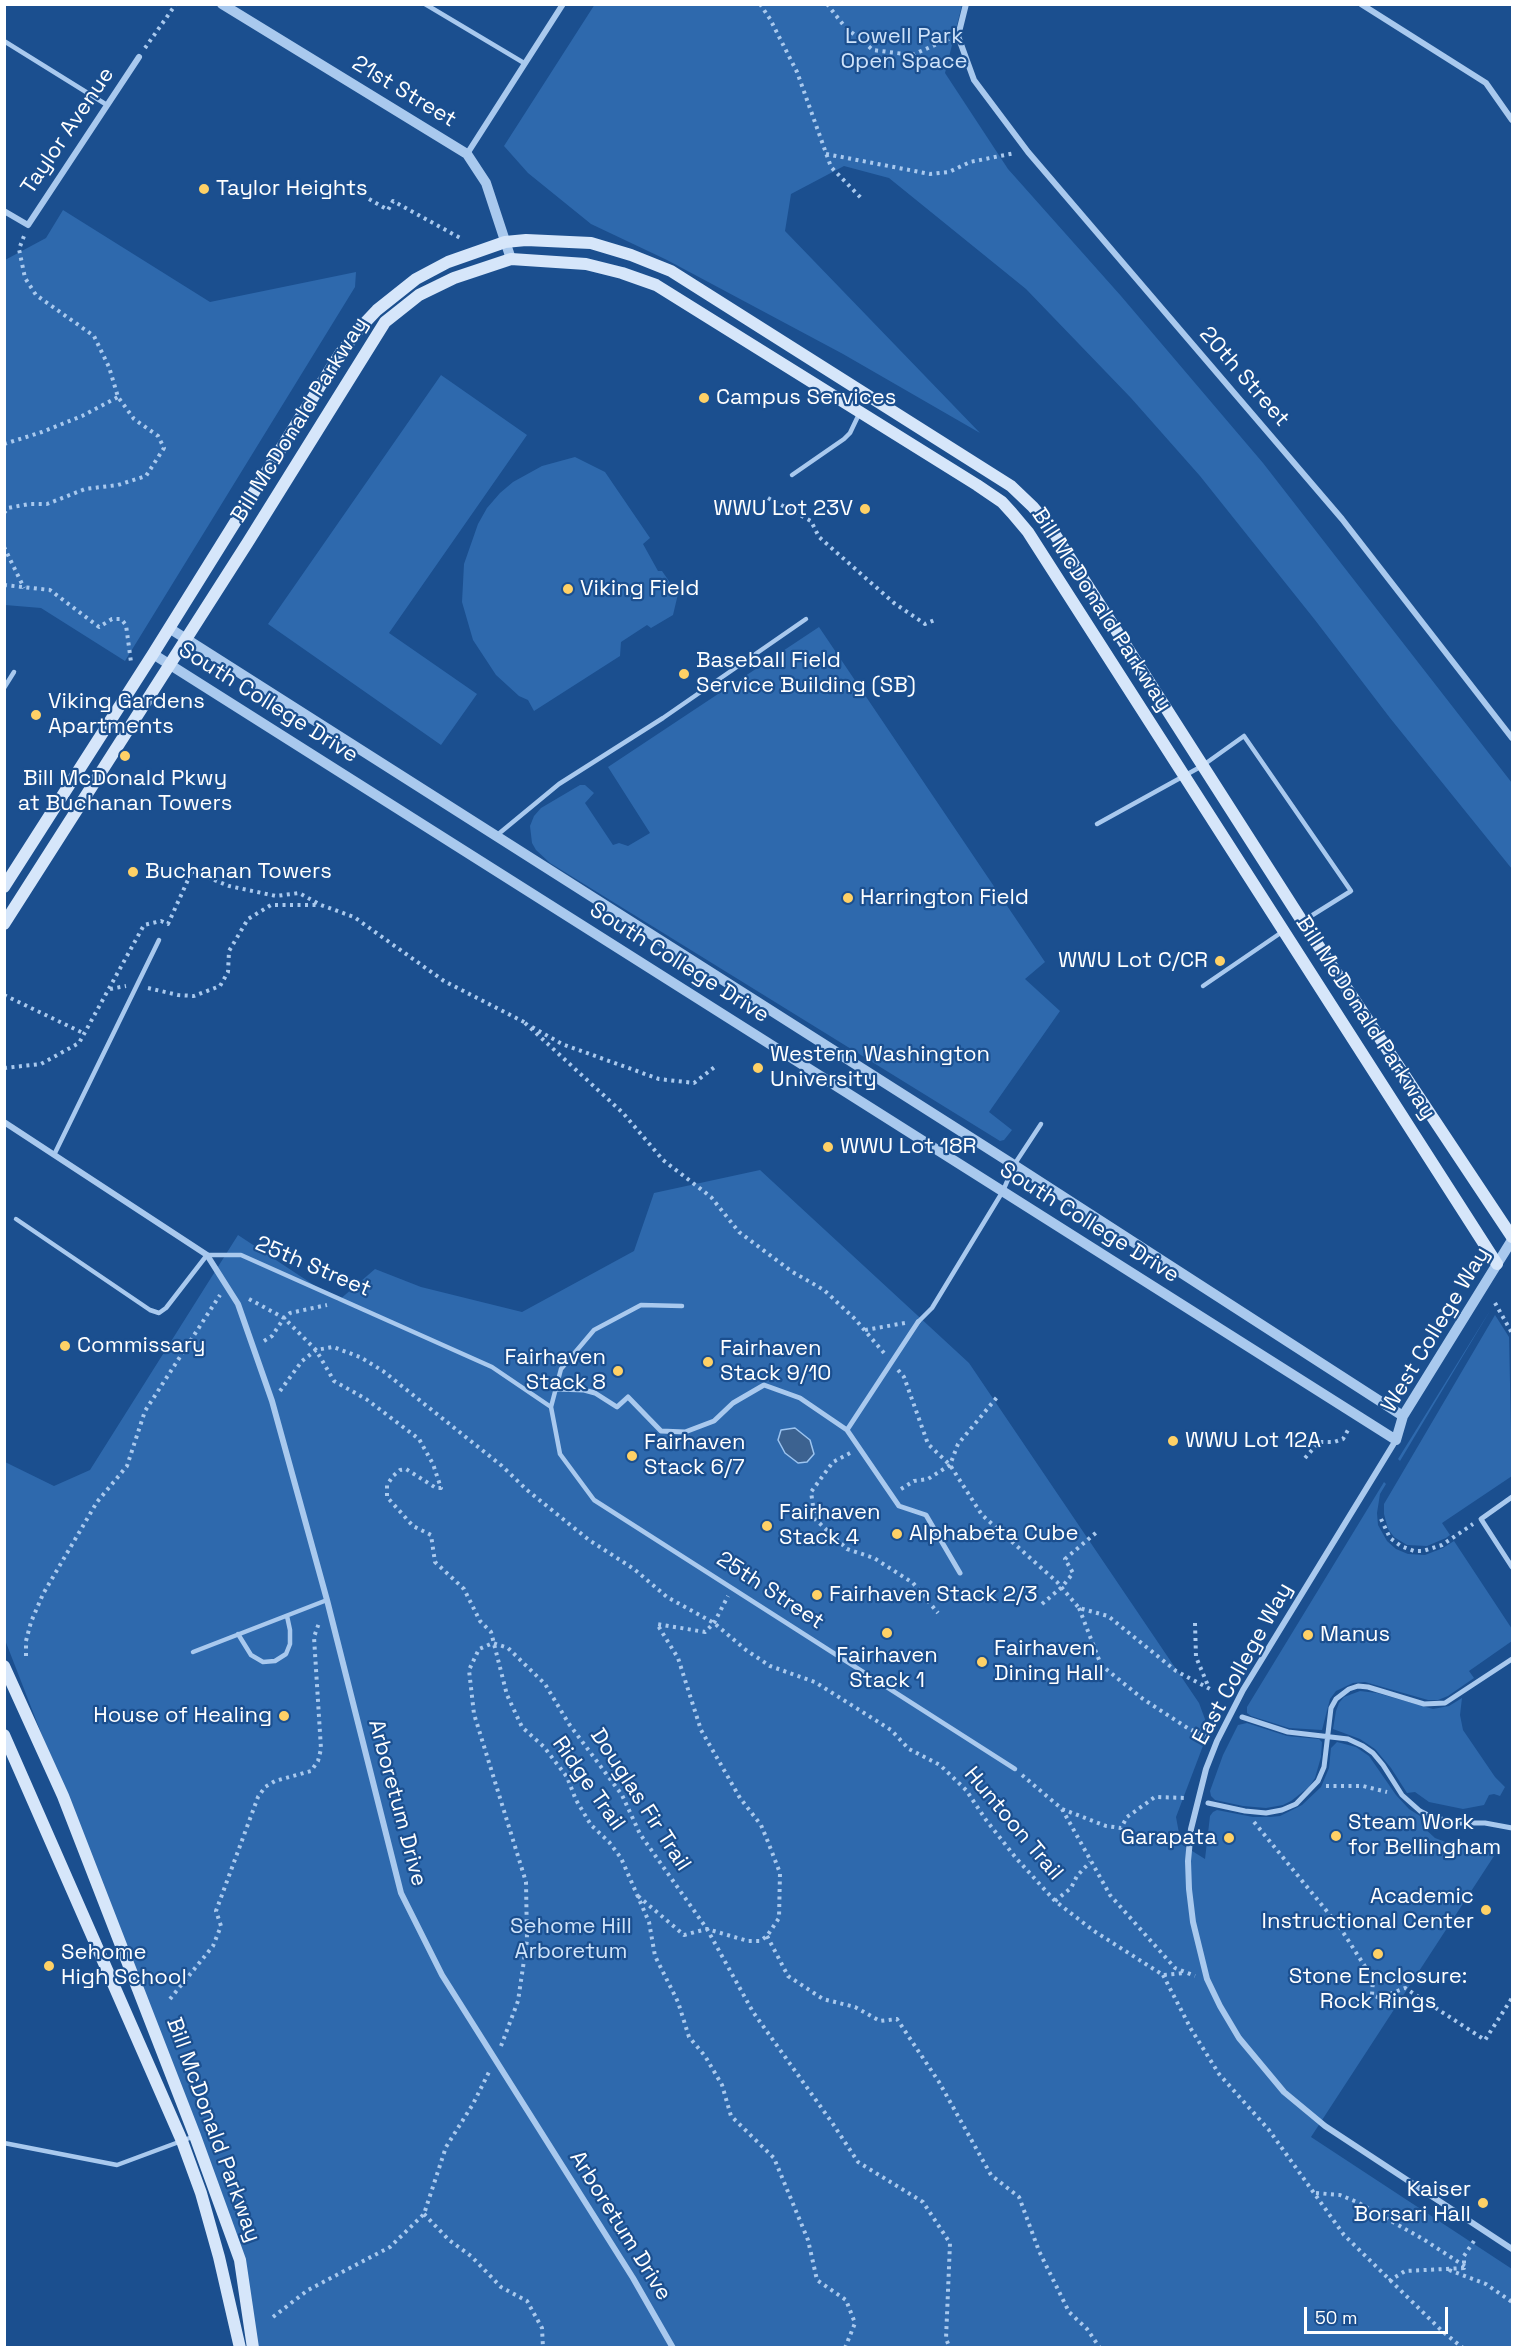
<!DOCTYPE html>
<style>
body{margin:0}
#map{position:relative;width:1517px;height:2352px;overflow:hidden;background:#1b4f8f;font-family:"Space Grotesk",sans-serif}
canvas{display:block}
.frame{position:absolute;inset:0;border:6px solid #fff;pointer-events:none}
.scale{position:absolute;left:1304px;top:2307px;width:144px;height:27px;box-sizing:border-box;border:3px solid #fff;border-top:0;padding-left:8px;font-size:18px;line-height:21px;white-space:nowrap;color:#fff;-webkit-text-stroke:4px #1b4f8f;paint-order:stroke}
</style>
<div id="map">
<canvas width="1517" height="2352"></canvas>
<div class="frame"></div>
<div class="scale">50 m</div>
</div>
<script>
const ctx = document.querySelector('canvas').getContext('2d');
ctx.lineJoin = 'round';
function fill(path, color) {
  ctx.fillStyle = color;
  ctx.fill(path, 'evenodd');
}
function poly(rows) {
  const path = new Path2D();
  for (const r of rows) {
    path.moveTo(r[0], r[1]);
    for (let i = 2; i < r.length; i += 2) path.lineTo(r[i], r[i + 1]);
  }
  return path;
}
function stroke(path, color, width, dash) {
  ctx.strokeStyle = color;
  ctx.lineWidth = width;
  ctx.lineCap = dash ? 'butt' : 'round';
  ctx.setLineDash(dash || []);
  ctx.stroke(path);
}
function drawText(font, color, halo, rows, align = 'center') {
  ctx.font = font + ' "Space Grotesk",sans-serif';
  ctx.lineWidth = 4.5;
  ctx.setLineDash([]);
  ctx.textBaseline = 'middle';
  ctx.strokeStyle = halo;
  ctx.fillStyle = color;
  for (const [text, x, y, turn = 0] of rows) {
    ctx.save();
    ctx.translate(x, y);
    ctx.rotate((+turn || 0) * Math.PI / 180);
    ctx.textAlign = isNaN(turn) ? turn : align;
    if (halo) ctx.strokeText(text, 0, 0);
    ctx.fillText(text, 0, 0);
    ctx.restore();
  }
}
fill(poly([
 [595,4,962,5,945,73,1008,169,1121,296,1263,463,1512,783,1512,869,1390,718,1315,620,1200,476,1131,398,1026,289,889,178,844,166,791,194,785,231,980,433,843,354,667,260,591,224,528,173,504,146],
 [63,210,210,302,356,272,355,287,125,661,41,608,5,605,5,260,46,238],
 [441,375,527,435,389,633,477,694,441,745,268,624],
 [575,457,605,472,650,538,643,544,658,571,662,571,678,594,673,615,651,628,647,625,621,642,620,656,534,711,528,700,519,696,496,675,473,640,462,602,464,564,478,524,487,508,500,493,513,482,542,466],
 [819,627,1045,962,1025,979,1060,1011,989,1112,1012,1130,1004,1140,1000,1141,550,863,536,850,532,843,530,826,534,816,541,808,580,785,585,785,594,793,585,803,613,845,619,843,628,846,650,833,608,767],
 [760,1170,969,1363,1199,1703,1209,1730,1176,1817,1181,1844,1205,1859,1210,1816,1213,1812,1217,1810,1253,1817,1270,1817,1280,1816,1302,1805,1321,1787,1329,1768,1331,1748,1337,1742,1356,1747,1369,1756,1396,1795,1409,1809,1420,1816,1422,1826,1435,1838,1448,1843,1476,1844,1494,1856,1311,2137,1512,2269,1512,2347,255,2347,240,2254,162,2044,5,1640,5,1462,54,1486,90,1470,238,1235,338,1301,375,1269,421,1287,522,1312,634,1251,654,1193],
 [1491,1309,1400,1461,1398,1459],
 [1495,1315,1509,1337,1512,1476,1442,1523,1450,1535,1446,1538,1427,1546,1407,1545,1394,1537,1388,1529,1384,1514,1384,1504],
 [1384,1482,1386,1484,1380,1494,1377,1513,1378,1525,1387,1541,1396,1549,1408,1554,1425,1555,1443,1548,1454,1541,1512,1629,1512,1641,1469,1671,1474,1678,1448,1696,1438,1700,1428,1700,1365,1682,1353,1683,1336,1691,1330,1699,1322,1730,1289,1728,1251,1716,1247,1713,1247,1707],
 [1360,1691,1377,1693,1433,1709,1449,1706,1462,1698,1460,1715,1463,1730,1495,1777,1505,1787,1500,1796,1494,1794,1489,1795,1484,1805,1463,1809,1429,1802,1415,1792,1407,1793,1391,1768,1375,1749,1360,1739,1333,1729,1336,1711,1339,1703,1344,1697],
 [1247,1723,1287,1736,1319,1739,1322,1742,1321,1757,1315,1778,1309,1787,1291,1801,1283,1805,1266,1808,1243,1806,1215,1800,1211,1796,1210,1791,1223,1755,1238,1725]
]), '#2e69ad');
const water = poly([
 [795,1428,810,1440,814,1454,807,1462,798,1463,785,1453,778,1440,781,1430,795,1428]
]);
fill(water, '#3c6290');
stroke(water, '#9cc4f0', 1.5);
stroke(poly([
 [760,4,770,19,797,72,831,167,862,199],
 [827,4,845,27,873,50,912,55,949,39],
 [145,48,176,4],
 [826,154,930,174,949,172,970,162,1015,153],
 [369,199,388,210,393,201,462,239],
 [4,444,42,432,82,416,118,397],
 [768,498,811,521,819,537,894,603,925,624,937,619],
 [4,513,8,508,29,504,47,504,85,489,118,485,146,476,164,448,158,436,134,419,118,397,109,367,94,336,36,295,25,278,19,249,24,236],
 [4,547,24,588],
 [4,585,50,590,99,627,112,619,121,619,126,625,131,662],
 [148,988,178,995,194,996,220,986,228,972,229,951,248,919,271,905,319,905],
 [110,989,126,986],
 [4,995,83,1033],
 [525,1023,623,1113,663,1160,711,1197,739,1232,791,1271,824,1290,855,1319,884,1353],
 [532,1027,562,1044,659,1079,694,1083,716,1066],
 [4,1068,41,1064,79,1043,144,925,161,921,168,924,192,871,229,886,276,896,299,893,321,905,354,917,444,981,526,1023],
 [249,1299,284,1318,316,1350,334,1381,366,1399,419,1439,433,1464,441,1488,436,1488,406,1469,400,1470,393,1476,387,1485,387,1497,413,1526,431,1535,435,1562,464,1589,480,1621,491,1632,507,1695,522,1727,544,1747,567,1777,576,1800,591,1825,609,1842,621,1858,649,1922,655,1956,678,2002,689,2037,705,2056,722,2085,731,2116,774,2158,808,2240,817,2280,846,2300,855,2323,845,2348],
 [1495,1303,1512,1333],
 [865,1330,905,1323],
 [264,1341,272,1336,284,1318,290,1313,327,1305],
 [898,1370,904,1377,928,1444,950,1465,982,1515,1057,1582,1079,1608,1108,1616,1176,1671,1210,1689],
 [280,1391,302,1361,316,1350,333,1347,360,1357,383,1371,502,1466,527,1490,589,1540,634,1569,667,1597,714,1623,746,1650,770,1666,815,1682,891,1730,909,1749,940,1765,966,1790,986,1820,1016,1858,1055,1901,1094,1931,1163,1975,1184,1973],
 [850,1453,833,1462,811,1492,815,1519,847,1549,874,1558,913,1583,938,1613],
 [1305,1458,1319,1442,1334,1442,1343,1439,1348,1430],
 [901,1489,914,1481,928,1479,950,1465,958,1444,998,1396],
 [1381,1519,1390,1538,1401,1546,1414,1551,1423,1551,1442,1545,1473,1524],
 [1042,1604,1062,1587,1073,1573,1065,1559,1098,1531],
 [1079,1608,1101,1665,1143,1699,1189,1729,1208,1737],
 [1195,1623,1196,1657,1209,1688],
 [26,1656,26,1641,31,1622,43,1594,97,1502,127,1466,145,1411,220,1295],
 [1022,1775,1062,1809,1106,1826,1121,1828,1127,1817,1155,1797,1185,1798],
 [1326,1786,1363,1786,1387,1792],
 [1062,1809,1110,1895,1175,1968,1195,1976],
 [1254,1822,1339,1926,1373,1979,1372,1995,1380,1998,1405,1988,1485,2040,1512,1998],
 [638,1896,684,1935,707,1929,748,1941,760,1941,767,1936,779,1918,780,1873,768,1842,761,1825,740,1798,701,1730,678,1658,657,1624,705,1632,714,1623,728,1596],
 [1055,1901,1071,1888,1077,1876,1090,1862],
 [767,1936,788,1976,823,1999,855,2007,880,2021,897,2019,939,2082,991,2175,1019,2197,1039,2251,1069,2312,1087,2329,1100,2348],
 [1163,1975,1191,2029,1219,2074,1269,2130,1344,2235,1442,2331,1463,2348],
 [170,1999,213,1946,221,1926,216,1911,258,1797,265,1787,275,1781,311,1771,318,1761,321,1749,314,1637,319,1623],
 [501,2046,518,2001,527,1940,526,1882,474,1714,469,1670,479,1649,493,1643,508,1648,545,1684,569,1724,622,1795,640,1834,707,1929,753,2012,833,2124,858,2162,923,2202,950,2243,946,2339,950,2348],
 [1316,2193,1340,2195,1357,2202,1423,2239,1466,2267],
 [424,2214,449,2240,471,2256,501,2287,527,2301,542,2328,543,2348],
 [1449,2270,1486,2284,1512,2302],
 [1389,2281,1405,2271,1464,2268,1464,2256,1474,2241],
 [273,2317,308,2290,390,2247,424,2214,446,2147,473,2104,489,2072]
]), '#a9c9ee', 4, [3, 4.5]);
stroke(poly([
 [425,4,524,63],
 [4,41,107,105],
 [792,475,844,439,850,433,860,412],
 [4,688,14,672],
 [1097,824,1202,766,1244,736,1351,891,1303,921],
 [496,836,559,784,663,718,806,619],
 [1203,986,1282,932],
 [54,1155,159,940],
 [16,1219,150,1310,159,1313,166,1308,207,1255,241,1255,492,1367,551,1407],
 [682,1306,641,1305,594,1330,561,1369,551,1407,560,1454,594,1500,1015,1769],
 [918,1322,932,1308,1003,1191,1014,1165,1041,1124],
 [238,1634,251,1655,263,1662,275,1661,286,1654,290,1644,290,1630,287,1616],
 [193,1652,327,1600],
 [4,2143,117,2165,195,2136]
]), '#a9c9ee', 4.5);
stroke(poly([
 [918,1322,847,1430,899,1506,926,1515,960,1573],
 [556,1389,584,1390,595,1393,617,1407,628,1397,661,1431,685,1432,714,1421,733,1403,764,1385,800,1398,847,1430],
 [1512,1497,1481,1519,1512,1567],
 [1242,1717,1288,1732,1348,1739,1363,1746,1373,1753,1383,1765,1402,1795,1420,1811,1432,1817,1458,1823,1485,1823,1512,1828],
 [1208,1803,1245,1811,1266,1813,1282,1810,1296,1804,1318,1781,1324,1767,1331,1708,1336,1699,1349,1689,1358,1686,1368,1687,1424,1704,1445,1703,1512,1659]
]), '#a9c9ee', 5);
stroke(poly([
 [966,4,958,36,974,80,1028,152,1342,519,1512,738],
 [1361,4,1486,83,1512,120],
 [467,154,563,4],
 [4,211,28,225,139,57],
 [4,1122,207,1255,238,1304,272,1401,327,1600,401,1893,442,1975,633,2278,673,2348],
 [1396,1440,1243,1690,1217,1741,1206,1769,1191,1829,1188,1861,1189,1889,1193,1922,1207,1979,1220,2006,1239,2038,1284,2092,1325,2126,1512,2249]
]), '#a9c9ee', 6);
stroke(poly([
 [222,4,467,154,486,183,511,259],
 [169,628,1014,1165,1403,1416],
 [153,654,1396,1440,1403,1416,1512,1240]
]), '#a9c9ee', 10);
stroke(poly([
 [4,887,153,654,340,354,360,328,377,310,416,279,448,262,505,242,526,240,591,243,631,255,671,271,1011,486,1033,507,1052,530,1302,921,1512,1237],
 [4,924,248,542,385,322,419,295,454,278,511,259,586,264,622,273,656,285,977,485,1002,502,1012,513,1028,532,1497,1264],
 [4,1666,63,1796,195,2136,240,2260,253,2348],
 [4,1735,182,2141,201,2193,219,2257,240,2348]
]), '#d6e6fa', 12);
for (const [x, y, r, color] of [
 [204,189,6,"#ffd166"],
 [704,398,6,"#ffd166"],
 [865,509,6,"#ffd166"],
 [568,589,6,"#ffd166"],
 [684,674,6,"#ffd166"],
 [36,715,6,"#ffd166"],
 [125,756,6,"#ffd166"],
 [133,872,6,"#ffd166"],
 [848,898,6,"#ffd166"],
 [1220,961,6,"#ffd166"],
 [758,1068,6,"#ffd166"],
 [828,1147,6,"#ffd166"],
 [65,1346,6,"#ffd166"],
 [708,1362,6,"#ffd166"],
 [618,1371,6,"#ffd166"],
 [1173,1441,6,"#ffd166"],
 [632,1456,6,"#ffd166"],
 [767,1526,6,"#ffd166"],
 [897,1534,6,"#ffd166"],
 [817,1595,6,"#ffd166"],
 [887,1633,6,"#ffd166"],
 [1308,1635,6,"#ffd166"],
 [982,1662,6,"#ffd166"],
 [284,1716,6,"#ffd166"],
 [1336,1836,6,"#ffd166"],
 [1229,1838,6,"#ffd166"],
 [1486,1910,6,"#ffd166"],
 [1378,1954,6,"#ffd166"],
 [49,1966,6,"#ffd166"],
 [1483,2203,6,"#ffd166"]
]) {
  const dot = new Path2D();
  dot.arc(x, y, r, 0, 2 * Math.PI);
  ctx.fillStyle = color;
  ctx.fill(dot);
  stroke(dot, '#1b4f8f', 2);
}
drawText('22px', '#cfe3fa', '#1b4f8f', [
 ["Lowell Park",904,37],
 ["Open Space",904,62],
 ["Sehome Hill",571,1927],
 ["Arboretum",571,1952]
]);
drawText('22px', '#fff', '#1b4f8f', [
 ["21st Street",404,92,31],
 ["Taylor Avenue",68,131,-56],
 ["20th Street",1244,377,49],
 ["Bill McDonald Parkway",300,420,-58],
 ["Bill McDonald Parkway",1101,610,57],
 ["South College Drive",268,703,32],
 ["South College Drive",679,963,32],
 ["Bill McDonald Parkway",1365,1018,57],
 ["South College Drive",1089,1223,32],
 ["25th Street",313,1267,23],
 ["West College Way",1436,1330,-59],
 ["25th Street",770,1591,33],
 ["East College Way",1243,1664,-61],
 ["Ridge Trail",588,1784,55],
 ["Douglas Fir Trail",640,1800,57],
 ["Arboretum Drive",397,1803,75],
 ["Huntoon Trail",1013,1824,50],
 ["Bill McDonald Parkway",213,2130,70],
 ["Arboretum Drive",620,2226,58]
]);
drawText('22px', '#fff', '#1b4f8f', [
 ["Taylor Heights",216,189],
 ["Campus Services",716,398],
 ["WWU Lot 23V",853,509,"right"],
 ["Viking Field",580,589],
 ["Baseball Field",696,661],
 ["Service Building (SB)",696,686],
 ["Viking Gardens",48,702],
 ["Apartments",48,727],
 ["Bill McDonald Pkwy",125,779,"center"],
 ["at Buchanan Towers",125,804,"center"],
 ["Buchanan Towers",145,872],
 ["Harrington Field",860,898],
 ["WWU Lot C/CR",1208,961,"right"],
 ["Western Washington",770,1055],
 ["University",770,1080],
 ["WWU Lot 18R",840,1147],
 ["Commissary",77,1346],
 ["Fairhaven",720,1349],
 ["Stack 9/10",720,1374],
 ["Fairhaven",606,1358,"right"],
 ["Stack 8",606,1383,"right"],
 ["WWU Lot 12A",1185,1441],
 ["Fairhaven",644,1443],
 ["Stack 6/7",644,1468],
 ["Fairhaven",779,1513],
 ["Stack 4",779,1538],
 ["Alphabeta Cube",909,1534],
 ["Fairhaven Stack 2/3",829,1595],
 ["Manus",1320,1635],
 ["Fairhaven",994,1649],
 ["Dining Hall",994,1674],
 ["Fairhaven",887,1656,"center"],
 ["Stack 1",887,1681,"center"],
 ["House of Healing",272,1716,"right"],
 ["Steam Work",1348,1823],
 ["for Bellingham",1348,1848],
 ["Garapata",1217,1838,"right"],
 ["Academic",1474,1897,"right"],
 ["Instructional Center",1474,1922,"right"],
 ["Sehome",61,1953],
 ["High School",61,1978],
 ["Stone Enclosure:",1378,1977,"center"],
 ["Rock Rings",1378,2002,"center"],
 ["Kaiser",1471,2190,"right"],
 ["Borsari Hall",1471,2215,"right"]
], 'left');
</script>
